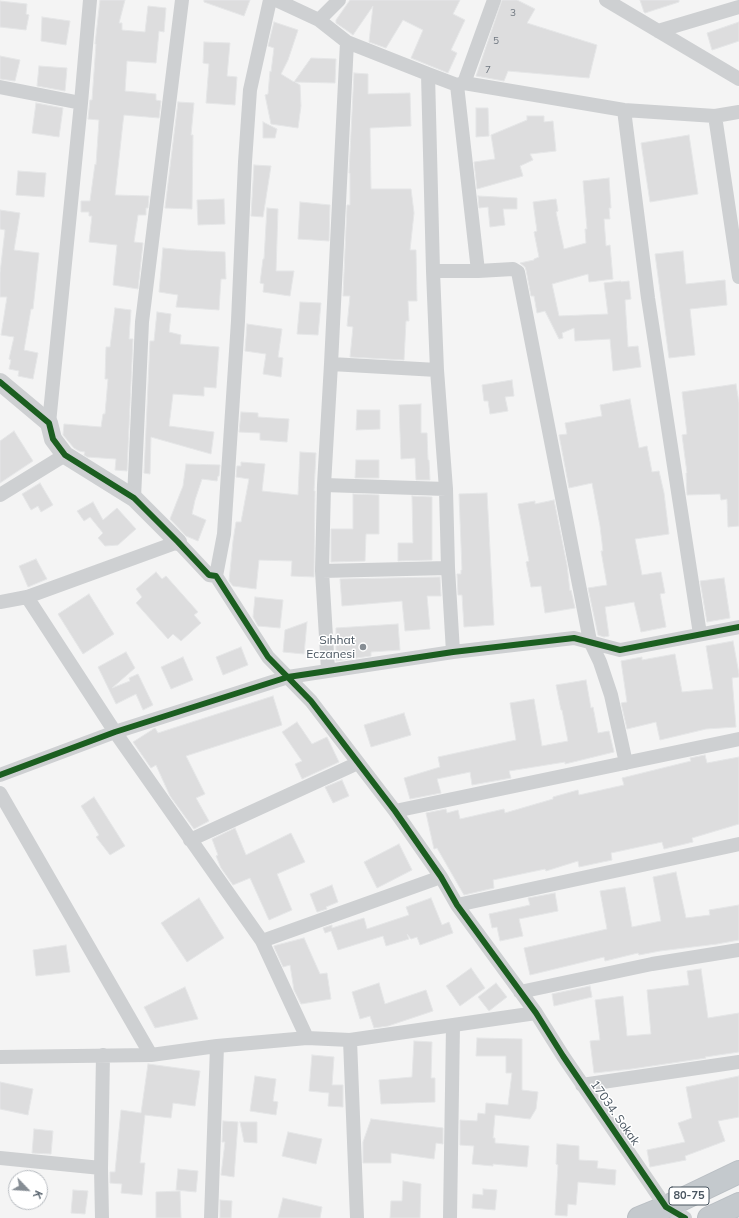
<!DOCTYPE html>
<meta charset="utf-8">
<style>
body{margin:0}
#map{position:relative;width:739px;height:1218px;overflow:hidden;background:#f4f4f4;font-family:Mulish,sans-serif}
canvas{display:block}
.north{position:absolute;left:8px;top:1170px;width:40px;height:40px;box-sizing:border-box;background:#fff;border:1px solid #b7bbc0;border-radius:50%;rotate:115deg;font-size:11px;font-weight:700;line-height:16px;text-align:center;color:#4a5661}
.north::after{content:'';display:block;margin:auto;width:14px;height:18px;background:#868d94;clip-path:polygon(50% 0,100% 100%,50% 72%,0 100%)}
</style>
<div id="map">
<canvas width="739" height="1218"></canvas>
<div class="north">K</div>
</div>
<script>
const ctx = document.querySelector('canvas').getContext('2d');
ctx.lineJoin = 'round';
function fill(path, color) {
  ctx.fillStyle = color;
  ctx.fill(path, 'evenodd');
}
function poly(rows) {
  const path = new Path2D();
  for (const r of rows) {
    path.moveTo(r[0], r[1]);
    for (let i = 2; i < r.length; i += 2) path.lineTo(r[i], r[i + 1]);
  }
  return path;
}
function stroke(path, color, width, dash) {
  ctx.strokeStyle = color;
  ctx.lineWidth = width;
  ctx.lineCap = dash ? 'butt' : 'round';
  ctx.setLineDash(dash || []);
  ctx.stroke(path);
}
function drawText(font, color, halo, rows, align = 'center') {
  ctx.font = font + ' Mulish,sans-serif';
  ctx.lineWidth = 3;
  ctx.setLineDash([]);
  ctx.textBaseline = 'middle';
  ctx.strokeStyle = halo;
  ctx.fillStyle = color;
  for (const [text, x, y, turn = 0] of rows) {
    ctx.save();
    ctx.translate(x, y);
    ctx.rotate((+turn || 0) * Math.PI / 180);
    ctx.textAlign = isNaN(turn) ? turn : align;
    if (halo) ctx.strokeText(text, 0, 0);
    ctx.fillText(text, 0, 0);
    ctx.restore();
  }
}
const building = poly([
 [100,0,125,0,119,23,122,23,122,30,145,32,148,6,166,8,164,32,159,31,156,63,127,61,125,91,156,94,156,100,161,101,159,118,124,115,123,122,115,195,149,196,148,208,146,208,146,215,138,215,134,242,143,243,138,289,113,285,117,245,89,242,92,216,89,216,89,212,81,212,81,201,90,201,95,164,96,165,99,120,88,119,90,100,92,100,96,44,95,44,100,0],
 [204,0,250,0,244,16,204,2,204,0],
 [350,0,460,0,453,14,465,20,451,50,457,53,448,73,411,58,423,30,403,20,386,48,369,42,373,6,353,35,349,32,336,23,336,20,350,0],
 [502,0,517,0,535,9,527,23,597,45,589,78,508,71,504,81,476,76,502,0],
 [640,0,679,0,679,2,645,13,644,12,640,0],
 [0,1,27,4,26,14,29,15,26,30,0,27,0,1],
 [42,17,70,21,66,45,41,41,42,17],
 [274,22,298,30,288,60,281,74,294,82,311,58,336,59,335,83,295,82,300,85,301,106,298,128,271,124,265,95,268,94,270,71,271,72,274,48,268,46,274,22],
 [739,22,739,41,712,50,707,33,739,22],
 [204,42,230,43,227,76,237,77,235,105,206,103,209,64,203,63,204,42],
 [0,56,20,60,15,81,0,79,0,56],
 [39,66,67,68,65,91,37,86,39,66],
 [354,73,368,74,368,94,410,93,411,126,370,128,371,189,411,189,414,213,410,250,416,250,417,301,408,301,409,321,406,321,404,360,350,357,353,327,347,326,350,296,343,296,347,205,350,205,350,173,349,173,354,73],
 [178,102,194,103,191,135,193,135,192,209,165,208,178,102],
 [36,103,63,108,59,137,32,133,36,103],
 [476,108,488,108,489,136,476,137,476,108],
 [527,116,544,116,544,122,553,121,556,151,530,154,533,160,520,166,523,176,477,189,474,162,495,159,491,135,527,120,527,116],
 [263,122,277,129,275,138,263,138,263,122],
 [689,135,698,194,650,202,641,143,689,135],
 [254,165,271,166,263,217,251,216,254,165],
 [18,171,46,173,44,197,16,195,18,171],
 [609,178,611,208,609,208,610,219,604,219,606,246,610,245,613,279,589,282,588,274,552,284,559,316,608,314,604,283,621,281,621,282,629,281,631,299,625,300,628,347,638,346,641,367,613,371,610,339,575,341,574,328,562,333,563,338,559,339,545,311,537,313,534,296,531,296,526,270,525,267,520,263,534,260,534,259,539,257,534,232,537,231,533,202,556,199,558,211,556,212,564,249,586,243,585,229,587,229,583,181,609,178],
 [478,196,517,198,517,209,503,209,505,225,490,227,488,207,479,208,478,196],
 [224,199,225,224,198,225,197,200,224,199],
 [300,202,330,205,329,241,298,239,300,202],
 [267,208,278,209,276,271,294,271,290,296,263,292,264,284,260,283,263,259,264,259,267,208],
 [0,210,20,213,14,250,39,253,33,309,31,309,24,350,38,353,33,379,18,376,19,371,9,369,11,360,9,359,14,337,1,335,7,297,0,297,0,273,5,230,0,229,0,210],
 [163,248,185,250,225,252,226,279,221,279,219,310,176,307,178,295,159,292,163,248],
 [683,251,686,284,725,280,727,305,690,309,695,355,669,358,655,254,683,251],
 [300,302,321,303,318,335,297,334,300,302],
 [115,308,131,310,129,339,133,339,127,471,115,470,116,459,87,457,84,455,85,452,79,451,74,448,63,435,64,424,101,427,103,414,105,414,108,379,105,379,106,347,110,347,115,308],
 [157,312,171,314,169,332,181,335,180,344,219,347,216,388,204,387,204,396,173,394,169,426,214,432,211,454,151,437,150,474,144,473,150,341,154,341,157,312],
 [247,324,282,329,278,357,283,358,281,377,263,374,266,354,245,351,247,324],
 [512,380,514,396,505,397,508,411,490,414,488,401,484,401,482,385,512,380],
 [736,384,739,403,739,526,728,527,727,499,721,500,720,494,687,495,686,473,687,473,682,435,687,434,682,392,736,384],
 [630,399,639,448,647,446,652,472,659,471,664,493,669,534,635,539,642,575,661,572,665,593,660,594,666,627,641,632,634,602,605,607,609,636,604,637,598,635,588,588,607,585,601,551,603,551,600,526,592,483,569,488,559,435,567,434,565,423,602,416,600,405,630,399],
 [421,404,421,433,427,433,428,460,429,460,430,480,416,480,415,458,401,459,399,405,421,404],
 [357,410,380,410,380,429,356,430,357,410],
 [241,412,258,413,258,417,289,419,287,442,260,440,260,433,239,432,241,412],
 [14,431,33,461,0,483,0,441,14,431],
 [300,452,316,453,314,491,315,491,314,577,291,576,292,561,259,560,256,589,233,586,229,581,233,541,236,522,241,522,249,479,236,477,237,466,241,466,241,462,265,464,262,491,298,495,300,452],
 [356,460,379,460,379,478,355,478,356,460],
 [186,464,220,465,219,476,218,476,217,481,202,479,195,500,192,514,206,520,198,541,186,536,170,519,183,486,186,464],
 [40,483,53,505,41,512,38,506,31,510,22,494,40,483],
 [487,493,494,625,464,627,462,595,458,595,457,574,461,574,461,570,462,570,459,494,487,493],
 [353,494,379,495,379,534,366,534,365,561,331,562,331,529,353,529,353,494],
 [412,496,432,497,432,560,398,561,398,543,413,543,412,496],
 [554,500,567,565,570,591,571,590,575,608,545,613,541,586,531,587,526,562,529,561,518,504,535,501,535,504,554,500],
 [93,502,103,520,117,508,136,529,118,545,105,546,98,538,103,533,90,517,84,521,77,511,93,502],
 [36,559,47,579,28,587,19,566,36,559],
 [156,572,162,579,166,576,198,612,194,615,201,623,181,641,173,634,168,639,136,603,142,597,136,589,156,572],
 [440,577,441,596,427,596,430,629,405,631,402,601,342,606,340,579,440,577],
 [724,578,730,618,707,622,700,581,724,578],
 [89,594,114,634,83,654,58,614,89,594],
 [255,597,283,600,280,628,258,626,253,617,255,597],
 [307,622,304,654,283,652,285,630,307,622],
 [398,624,400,650,371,652,371,656,336,661,336,628,398,624],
 [733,641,739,674,739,677,732,678,736,727,706,729,660,740,656,722,627,729,621,703,627,702,621,661,642,657,642,660,675,654,682,692,713,689,706,646,733,641],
 [241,647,248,665,223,675,216,657,241,647],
 [126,652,135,668,112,688,130,681,129,678,138,674,153,705,143,710,136,694,116,704,98,667,126,652],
 [183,657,193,680,171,689,161,667,183,657],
 [586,680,591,708,593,707,598,733,609,731,614,752,565,764,565,762,509,771,511,778,472,785,470,772,437,779,441,793,410,799,404,778,440,767,438,757,516,740,510,703,534,699,542,746,568,741,562,710,561,710,556,685,586,680],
 [273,696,282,725,186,756,205,794,196,798,209,821,194,829,170,796,156,765,151,768,133,742,155,728,158,733,273,696],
 [404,713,411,735,371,747,364,725,404,713],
 [297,722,312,744,327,737,339,762,302,779,295,764,302,761,282,732,297,722],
 [705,755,707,763,739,757,739,824,692,838,693,842,664,849,662,842,611,853,612,860,579,867,578,861,546,871,545,869,493,880,494,888,464,895,437,848,434,849,426,813,446,809,447,813,458,810,460,819,504,809,505,813,553,799,553,797,578,790,579,795,624,785,622,778,691,761,690,758,705,755],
 [342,780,349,796,333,803,325,787,342,780],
 [94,797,125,846,110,855,96,837,99,835,81,806,94,797],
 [235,828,246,855,291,833,305,862,277,874,292,910,269,920,250,878,233,885,221,868,216,856,218,855,212,839,235,828],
 [399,844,412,870,377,888,364,862,399,844],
 [676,872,686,918,710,915,709,910,739,905,739,940,717,944,660,951,639,955,638,953,605,961,604,957,530,975,524,948,607,929,600,891,625,887,632,927,661,921,653,877,676,872],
 [332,885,338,902,326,907,327,909,317,912,310,894,332,885],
 [555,893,558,911,519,919,523,936,500,941,497,927,492,928,489,914,530,905,528,898,555,893],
 [199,898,224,938,187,962,161,923,199,898],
 [431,898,442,925,449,922,453,933,420,945,417,937,411,939,407,934,409,939,386,946,383,936,338,950,331,931,325,933,323,928,332,925,332,928,364,918,367,929,409,915,406,907,431,898],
 [304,938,320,974,327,973,331,999,301,1004,294,990,290,965,283,967,274,947,274,946,277,945,304,938],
 [66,945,70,972,36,976,33,950,66,945],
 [471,968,485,988,460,1006,446,986,471,968],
 [701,969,708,1018,739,1013,739,1052,705,1057,706,1058,631,1069,594,1073,590,1041,600,1040,595,1000,623,996,627,1036,651,1034,647,990,689,985,687,971,701,969],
 [379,983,385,1004,426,990,433,1011,388,1026,374,1028,370,1016,360,1019,352,992,379,983],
 [496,983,507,997,489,1011,478,997,496,983],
 [590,986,592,997,554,1006,552,994,590,986],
 [185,987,198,1019,155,1028,144,1007,185,987],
 [477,1038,522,1039,522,1090,538,1092,536,1109,530,1119,495,1115,493,1138,495,1138,495,1143,529,1146,527,1167,493,1164,493,1166,472,1164,474,1146,460,1145,460,1120,477,1121,478,1113,485,1114,486,1103,508,1105,512,1073,506,1073,506,1056,476,1056,477,1038],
 [414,1041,432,1042,431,1078,435,1078,435,1102,381,1104,379,1080,412,1077,414,1041],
 [312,1055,334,1057,332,1085,343,1085,343,1107,328,1106,329,1093,309,1091,312,1055],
 [148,1064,200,1071,195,1106,173,1103,171,1118,145,1115,140,1163,145,1163,142,1195,121,1193,122,1184,110,1183,110,1172,115,1172,121,1110,141,1113,148,1064],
 [255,1076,276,1079,273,1101,278,1102,276,1115,250,1111,255,1076],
 [739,1076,739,1117,718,1121,725,1141,685,1156,686,1160,650,1167,647,1150,685,1142,678,1123,692,1118,686,1087,739,1076],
 [0,1082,33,1089,28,1115,0,1109,0,1082],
 [371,1119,443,1128,443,1144,436,1143,434,1159,391,1153,391,1163,363,1163,363,1142,371,1119],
 [223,1121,238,1122,234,1177,221,1175,225,1142,222,1142,223,1121],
 [240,1122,257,1122,257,1143,244,1142,240,1122],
 [34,1129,53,1131,51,1154,32,1153,34,1129],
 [288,1132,322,1139,316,1164,282,1156,288,1132],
 [557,1144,579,1146,579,1160,598,1161,597,1168,616,1170,615,1185,578,1182,576,1205,568,1204,567,1216,555,1215,558,1165,556,1164,557,1144],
 [178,1169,198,1171,196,1192,176,1190,178,1169],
 [403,1181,421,1184,420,1218,390,1218,391,1201,402,1201,403,1181],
 [483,1189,497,1190,495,1210,472,1208,473,1194,483,1195,483,1189],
 [73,1190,88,1191,85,1214,71,1213,73,1190],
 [180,1191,181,1218,156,1218,156,1192,180,1191],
 [283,1198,322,1207,320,1218,278,1218,283,1198],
 [220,1200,232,1201,231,1218,220,1218,220,1200]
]);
fill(building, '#ddddde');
stroke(building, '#e5e6e7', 1);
const trunk = poly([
 [639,1218,666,1207,739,1172],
 [709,1218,739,1204]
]);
stroke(trunk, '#b9bec3', 24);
stroke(poly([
 [276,0,319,20,347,42,428,74,457,85,464,83,624,110,715,116,739,112],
 [606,0,739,79],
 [319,20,339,0],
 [658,31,739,7],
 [428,74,433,271,437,370,446,489,448,568,453,652],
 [464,83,494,0],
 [457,85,478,271],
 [0,87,81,103],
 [624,110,648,298,700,634],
 [715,116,739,277],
 [433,271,478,271,513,269,518,272,590,641,600,662,611,695,626,763],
 [331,364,437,370],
 [49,423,81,103,90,0],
 [324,485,446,489],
 [0,495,65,455],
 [134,498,142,322,182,0],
 [322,571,448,568],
 [216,576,224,534,238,321,245,162,250,90,270,0],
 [27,597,115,732,262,941,307,1038],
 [0,602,27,597,178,542,209,575,216,576,268,657,311,701,395,811,441,877,457,905,536,1013,563,1056,666,1207,685,1218],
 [328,670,322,571,324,485,331,364,347,42],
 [0,775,115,732,288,677,453,652,574,638,620,650,739,627],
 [0,793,151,1055],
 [395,811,739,739],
 [190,840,358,763],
 [457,905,739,844],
 [262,941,441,877],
 [520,992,652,964,739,950],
 [350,1040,357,1218],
 [0,1057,151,1055,217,1046,307,1038,350,1040,536,1013],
 [582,1085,739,1062],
 [0,1158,101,1168],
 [102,1218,101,1168,103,1055],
 [211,1218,217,1046],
 [450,1218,453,1025]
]), '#ced0d2', 14);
stroke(poly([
 [0,382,49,423,53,439,65,455,134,498,178,542]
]), '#ced0d2', 18);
stroke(trunk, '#c4c9cd', 22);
stroke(poly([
 [0,382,49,423,53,439,65,455,134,498,178,542,209,575,216,576,268,657,311,701,395,811,441,877,457,905,536,1013,563,1056,666,1207,685,1218],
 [0,775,115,732,288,677,453,652,574,638,620,650,739,627]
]), '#1b5e20', 6);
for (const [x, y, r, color] of [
 [363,647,4,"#868d94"]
]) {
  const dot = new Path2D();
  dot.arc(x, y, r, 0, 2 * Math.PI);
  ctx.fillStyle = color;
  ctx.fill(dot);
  stroke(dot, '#fff', 1.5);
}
drawText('10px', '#707881', null, [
 ["3",513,13],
 ["5",496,41],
 ["7",488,70]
]);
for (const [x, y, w] of [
 [689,1196,40]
]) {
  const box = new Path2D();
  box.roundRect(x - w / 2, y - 9, w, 18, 3);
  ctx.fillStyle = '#fff';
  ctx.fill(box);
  stroke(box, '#4a5661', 1);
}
drawText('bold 11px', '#4a5661', null, [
 ["80-75",689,1196]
]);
drawText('12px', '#4a5661', '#fff', [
 ["Sıhhat",355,640],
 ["Eczanesi",355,654]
], 'right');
drawText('12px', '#4a5661', '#fff', [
 ["17034. Sokak",615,1113,55]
]);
</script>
